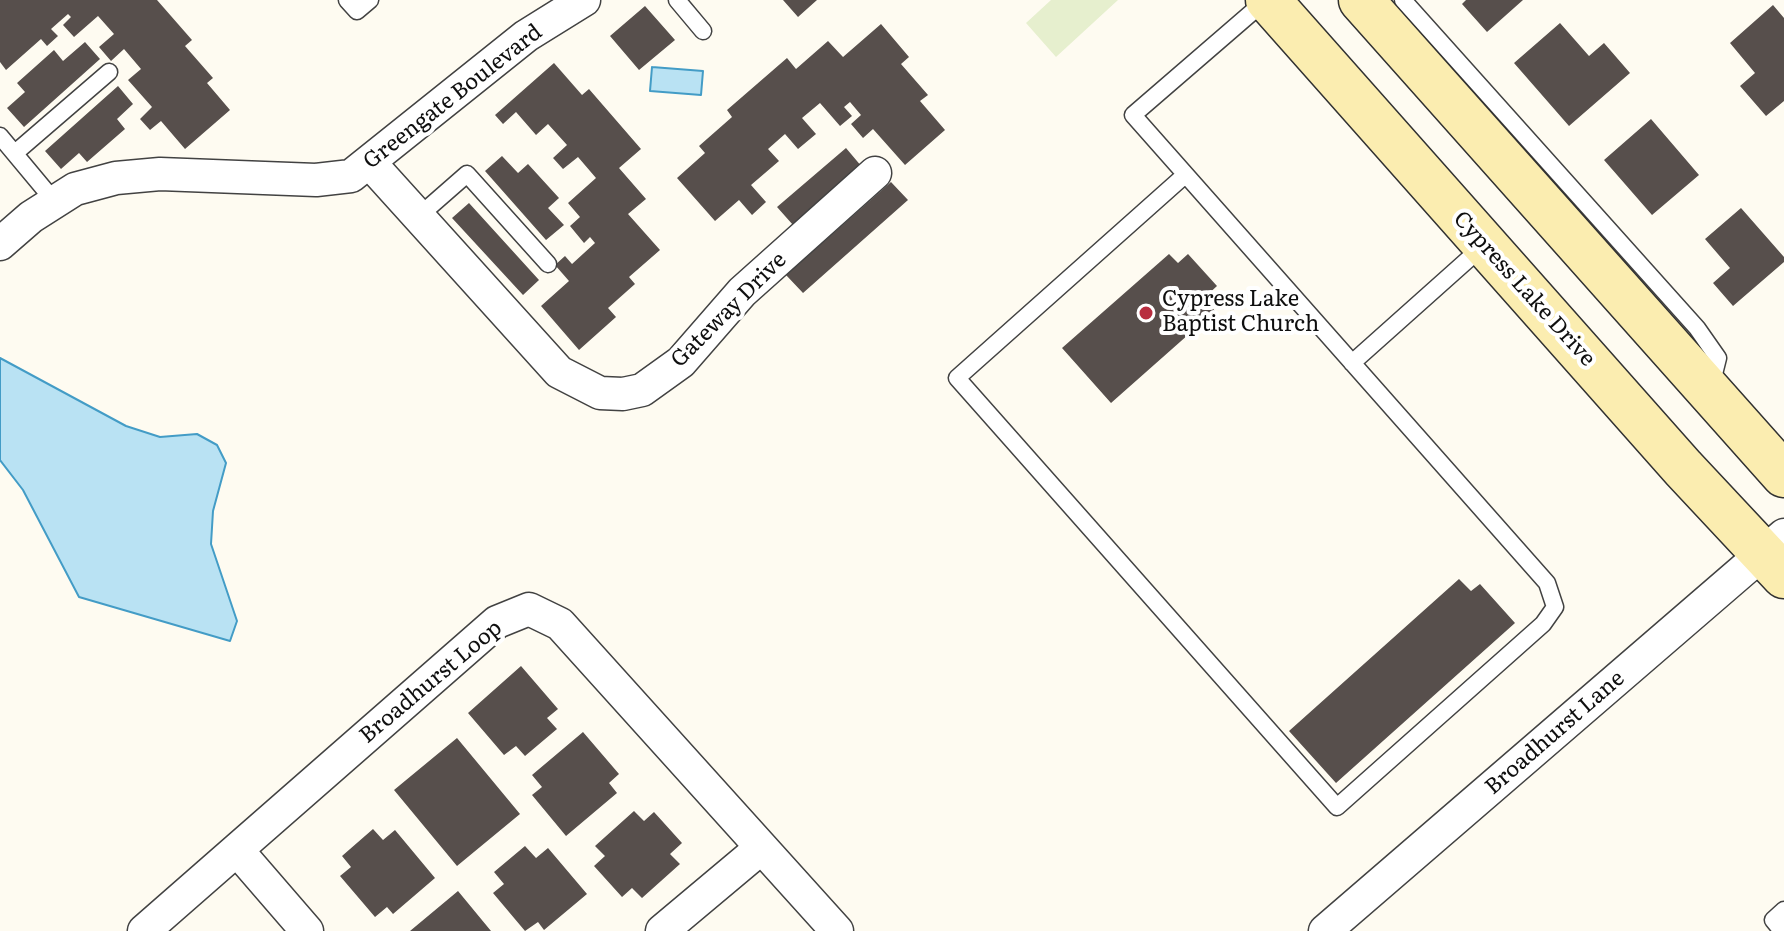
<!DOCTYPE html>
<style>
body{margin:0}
canvas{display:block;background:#fefbf1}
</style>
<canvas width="1784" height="931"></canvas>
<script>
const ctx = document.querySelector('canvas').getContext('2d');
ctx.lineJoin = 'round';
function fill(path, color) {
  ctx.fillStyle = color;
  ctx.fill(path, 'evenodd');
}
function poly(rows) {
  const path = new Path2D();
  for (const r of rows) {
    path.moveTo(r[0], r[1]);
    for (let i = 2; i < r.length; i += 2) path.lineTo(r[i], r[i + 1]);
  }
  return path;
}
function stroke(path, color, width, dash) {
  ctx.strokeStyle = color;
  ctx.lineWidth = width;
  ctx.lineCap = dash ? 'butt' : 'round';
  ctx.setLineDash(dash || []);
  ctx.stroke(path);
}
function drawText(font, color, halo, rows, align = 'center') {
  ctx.font = font + ' Literata,serif';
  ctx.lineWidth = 8;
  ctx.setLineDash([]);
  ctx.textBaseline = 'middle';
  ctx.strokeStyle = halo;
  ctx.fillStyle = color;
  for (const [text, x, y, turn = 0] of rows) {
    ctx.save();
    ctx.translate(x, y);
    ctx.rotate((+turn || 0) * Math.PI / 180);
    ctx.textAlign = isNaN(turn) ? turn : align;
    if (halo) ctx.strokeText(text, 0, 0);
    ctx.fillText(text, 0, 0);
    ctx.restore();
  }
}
fill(poly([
 [1051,0,1118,0,1056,57,1026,23]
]), '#e6efce');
const water = poly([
 [652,67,703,71,701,95,650,91,652,67],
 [0,358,126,426,160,437,197,434,217,445,226,463,213,511,211,544,237,621,230,641,79,597,23,490,0,460,0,358]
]);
fill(water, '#b9e2f3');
stroke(water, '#439cc6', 2);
fill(poly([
 [0,0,157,0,192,40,185,46,213,78,207,83,230,110,185,149,161,121,150,130,140,119,152,107,128,80,141,69,124,49,111,61,99,47,114,34,98,16,74,37,63,25,71,17,68,14,51,29,58,36,47,46,41,39,6,70,0,62],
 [783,0,817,0,798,17],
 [1466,0,1523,0,1487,32,1462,4],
 [1773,5,1784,18,1784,101,1766,116,1740,86,1755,73,1730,43],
 [645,6,675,40,639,70,610,36],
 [1560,23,1589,56,1604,43,1630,73,1569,126,1514,63],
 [881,24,909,57,901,64,928,95,920,101,945,130,905,165,873,129,863,138,851,124,861,115,850,102,844,107,852,116,840,126,820,103,802,118,816,134,798,149,785,134,768,149,779,161,751,185,766,202,752,215,739,200,715,221,677,178,705,153,699,146,732,117,727,110,787,58,796,69,828,41,843,57],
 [85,42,100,59,24,127,7,108,25,92,17,83,54,50,63,61],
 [554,63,582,95,589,89,641,149,619,168,646,199,628,214,660,250,629,277,635,284,608,308,616,317,579,350,541,306,569,281,555,265,565,256,572,264,595,243,590,237,584,243,570,226,580,217,568,203,596,178,578,157,563,169,553,158,567,145,548,124,536,135,516,112,503,124,495,115],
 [118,86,133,104,117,119,125,129,87,162,79,153,61,169,45,151],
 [1651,119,1699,175,1652,215,1604,160],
 [846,148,862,167,793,225,777,207],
 [502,156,518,173,528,164,559,198,548,208,564,225,546,240,485,171],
 [891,182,908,200,803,293,786,275],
 [469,203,539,280,523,295,452,218],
 [1741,208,1784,257,1784,262,1733,306,1713,283,1730,268,1705,239],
 [1169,254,1178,263,1188,254,1217,286,1204,298,1215,311,1111,403,1062,348],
 [1459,579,1471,591,1480,584,1515,623,1336,783,1289,731],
 [521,666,558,709,547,718,557,729,525,756,516,746,504,755,468,713],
 [583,732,619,774,609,783,617,793,566,836,532,795,542,787,532,775],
 [457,738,520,814,457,866,394,790],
 [634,811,644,821,654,812,682,843,670,854,680,864,642,898,632,888,622,897,594,866,605,856,595,846],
 [373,829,383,840,395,830,435,878,393,914,387,907,375,917,340,876,351,867,342,856],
 [525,846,536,858,548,848,587,894,544,930,538,922,525,931,493,893,504,884,494,872],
 [458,891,491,931,410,931]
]), '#574f4c');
const lane = poly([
 [347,0,357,11,370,0],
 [677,0,703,31],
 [1403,0,1697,328,1718,358,1711,386],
 [0,136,55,202],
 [15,153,109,72],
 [1185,175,957,378,1337,807,1543,624,1555,607,1547,583,1133,115,1265,1],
 [419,216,467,174,548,264],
 [1352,363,1482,247],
 [1782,931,1773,920,1784,910]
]);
const street = poly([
 [371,164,559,372,600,393,623,394,642,390,681,362,742,292,875,173],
 [0,244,31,217,75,189,116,178,160,174,316,180,351,176,526,36,584,0],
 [237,850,307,931],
 [144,931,497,622,529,609,560,624,837,931],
 [662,931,761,848],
 [1325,931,1784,535]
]);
const secondary = poly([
 [1268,0,1683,468,1784,576],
 [1361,0,1784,475]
]);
stroke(lane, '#424242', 19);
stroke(street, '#424242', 35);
stroke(secondary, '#313131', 47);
stroke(lane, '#fff', 16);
stroke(street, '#fff', 32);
stroke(secondary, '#fbedb0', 44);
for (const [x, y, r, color] of [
 [1146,313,8,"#b82d3f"]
]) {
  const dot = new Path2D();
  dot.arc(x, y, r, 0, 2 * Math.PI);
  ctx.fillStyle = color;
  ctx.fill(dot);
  stroke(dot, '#fff', 3);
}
drawText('22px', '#0f0f0f', '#fff', [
 ["Greengate Boulevard",453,97,-38],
 ["Cypress Lake Drive",1524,289,48],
 ["Gateway Drive",729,310,-45],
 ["Broadhurst Loop",431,682,-40],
 ["Broadhurst Lane",1555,733,-41]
]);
drawText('22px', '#0f0f0f', '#fff', [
 ["Cypress Lake",1162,300],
 ["Baptist Church",1162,325]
], 'left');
</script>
